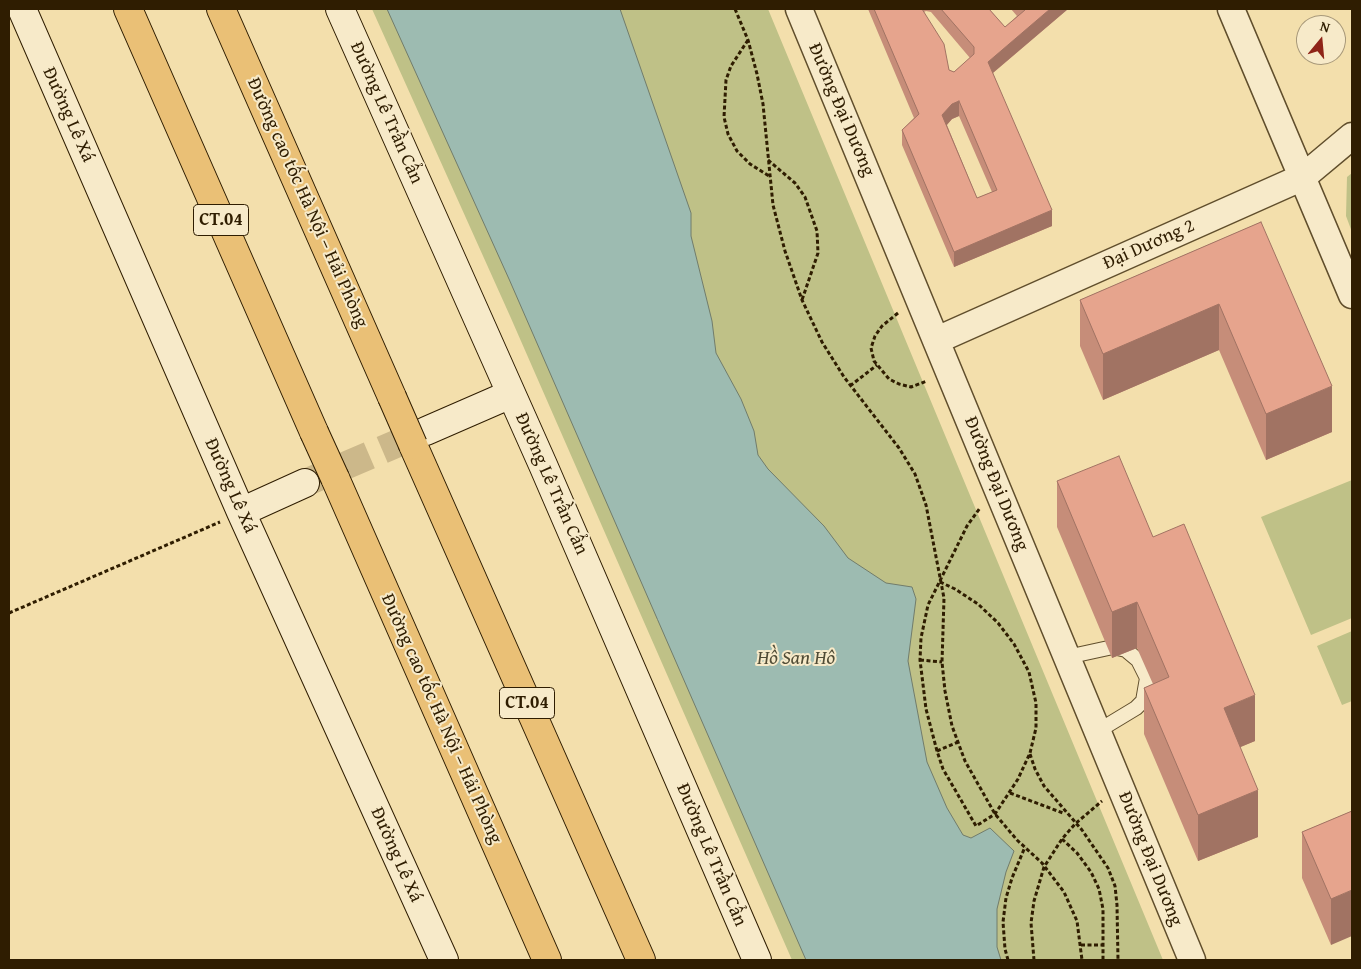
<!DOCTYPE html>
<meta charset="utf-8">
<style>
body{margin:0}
#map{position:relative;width:1361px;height:969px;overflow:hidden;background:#f3dfac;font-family:"Gentium Book Plus",serif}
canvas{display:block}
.frame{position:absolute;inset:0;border:10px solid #2f1d01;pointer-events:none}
.north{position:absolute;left:1296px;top:15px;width:50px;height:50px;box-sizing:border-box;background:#f7eac9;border:1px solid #a79879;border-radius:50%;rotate:17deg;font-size:14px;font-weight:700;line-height:20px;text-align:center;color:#2f1d01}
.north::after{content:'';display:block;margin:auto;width:18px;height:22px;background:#8f2418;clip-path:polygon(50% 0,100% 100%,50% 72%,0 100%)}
</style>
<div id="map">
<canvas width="1361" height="969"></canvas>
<div class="frame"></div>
<div class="north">N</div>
</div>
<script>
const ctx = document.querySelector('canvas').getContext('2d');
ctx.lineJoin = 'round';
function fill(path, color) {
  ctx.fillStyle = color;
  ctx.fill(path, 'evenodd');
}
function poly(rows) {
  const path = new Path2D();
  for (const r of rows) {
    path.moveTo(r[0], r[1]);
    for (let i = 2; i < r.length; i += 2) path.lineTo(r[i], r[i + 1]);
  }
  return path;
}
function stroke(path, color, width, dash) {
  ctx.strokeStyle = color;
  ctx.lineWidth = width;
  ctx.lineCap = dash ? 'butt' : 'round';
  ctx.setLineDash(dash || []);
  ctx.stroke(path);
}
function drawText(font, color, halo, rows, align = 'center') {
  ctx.font = font + ' "Gentium Book Plus",serif';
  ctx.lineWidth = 4;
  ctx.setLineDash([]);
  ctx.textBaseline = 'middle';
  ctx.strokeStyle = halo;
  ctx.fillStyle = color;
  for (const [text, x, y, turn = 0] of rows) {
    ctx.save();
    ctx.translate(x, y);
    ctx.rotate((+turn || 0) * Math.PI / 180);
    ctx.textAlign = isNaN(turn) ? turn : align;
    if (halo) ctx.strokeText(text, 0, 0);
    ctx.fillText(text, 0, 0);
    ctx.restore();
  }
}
fill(poly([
 [372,9,768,9,1163,960,792,960,510,316],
 [1352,173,1352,232,1346,216,1347,177],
 [1352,480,1352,618,1311,635,1261,517],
 [1352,631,1352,701,1342,705,1317,646]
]), '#bfc187');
const water = poly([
 [387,9,620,9,691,213,691,236,712,321,716,353,741,399,754,431,758,455,768,469,824,526,848,558,886,583,912,587,916,599,908,661,927,762,947,808,963,835,971,838,990,828,1014,851,1006,872,997,909,997,947,1001,960,806,960,509,279,387,9]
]);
fill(water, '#9dbbb1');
stroke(water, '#717c6b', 1);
stroke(poly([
 [305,483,426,431]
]), '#ccb88a', 28, [28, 14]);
const service = poly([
 [1067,657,1113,647,1126,650,1138,660,1147,678,1143,701,1136,708,1098,731]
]);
const minor = poly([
 [799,9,1192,960],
 [1231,9,1352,295],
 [937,340,1303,177,1352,136]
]);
const secondary = poly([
 [22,9,241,512,444,960],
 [340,9,543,465,757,960],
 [426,431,511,394],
 [241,512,305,483]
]);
const motorway = poly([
 [128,9,314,432],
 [221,9,392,397],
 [413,445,641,960],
 [335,478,547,960]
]);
stroke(service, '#604e2c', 16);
stroke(minor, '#604e2c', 29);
stroke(secondary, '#2f1d01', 30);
stroke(motorway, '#2f1d01', 30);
stroke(poly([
 [735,9,748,40,757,74,763,104,773,205,785,251,802,300,822,342,844,377,899,448,915,474,926,505,944,598,942,662,945,691,952,726,965,761,995,814,1017,840,1042,863,1064,892,1077,921,1082,960],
 [748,40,731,66,726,80,724,117,728,134,737,151,750,164,769,176],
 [768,160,795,183,805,197,817,231,818,253,802,300],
 [898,313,882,326,875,336,871,348,874,361,889,379,899,384,911,387,927,381],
 [850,386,877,365],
 [940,582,955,589,978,604,998,623,1014,644,1029,672,1036,703,1036,728,1030,753,1018,779,995,814,976,826,943,769,937,751,926,709,920,660,921,638,928,605,967,526,980,508],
 [9,613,220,522],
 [920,660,942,662],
 [937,751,958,742],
 [1030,754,1035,769,1044,786,1082,830,1108,868,1115,886,1117,905,1118,960],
 [1010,793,1063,813],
 [1062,839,1077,853,1091,872,1099,889,1103,909,1103,960],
 [1081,945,1103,945],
 [1008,960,1005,949,1003,922,1006,898,1012,878,1025,847],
 [1034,960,1031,923,1034,901,1044,867,1062,839,1075,824,1102,801]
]), '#2f1d01', 3, [4, 2.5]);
stroke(service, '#f7eac9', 14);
stroke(minor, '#f7eac9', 26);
stroke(secondary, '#f7eac9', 28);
stroke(motorway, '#eac076', 28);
const motorwayBridge = poly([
 [392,397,413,445],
 [314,432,335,478]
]);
stroke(motorwayBridge, '#2f1d01', 30, []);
stroke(motorwayBridge, '#eac076', 28);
fill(poly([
 [868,9,989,9,1005,27,1017,16,1011,9,1068,9,993,73,1052,226,954,267,902,145,902,130,914,118],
 [926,11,931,12,970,58,954,72,949,70,924,12],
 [959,116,992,192,977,198,947,125,952,119],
 [1261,222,1332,432,1266,460,1219,350,1103,400,1080,346,1080,300],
 [1057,481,1153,537,1255,741,1240,747,1258,837,1198,861,1144,734,1144,688,1153,684,1137,648,1112,658,1057,527],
 [1352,811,1331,945,1302,878,1302,832]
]), '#c68d79');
fill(poly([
 [1050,9,1068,9,988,77,988,62],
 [959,101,959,116,952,119,942,130,942,115,952,104],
 [1052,210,1052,226,954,267,954,252],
 [1219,304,1219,350,1103,400,1103,354],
 [1332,386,1332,432,1266,460,1266,414],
 [1137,602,1137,648,1112,658,1112,612],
 [1255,695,1255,741,1224,754,1224,708],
 [1258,790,1258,837,1198,861,1198,815],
 [1352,890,1352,936,1331,945,1331,899]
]), '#a17363');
const building = poly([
 [874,9,922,9,944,44,949,70,954,72,974,54,974,47,941,9,989,9,1005,27,1025,10,1024,9,1050,9,988,62,1052,210,954,252,902,130,919,114,874,9],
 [959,101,997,190,977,198,942,115,952,104,959,101],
 [1261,222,1332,386,1266,414,1219,304,1103,354,1080,300,1261,222],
 [1119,456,1153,537,1184,524,1255,695,1224,708,1258,790,1198,815,1144,688,1169,677,1137,602,1112,612,1057,481,1119,456],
 [1352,811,1352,890,1331,899,1302,832,1352,811]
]);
fill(building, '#e6a48d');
stroke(building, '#a17363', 1);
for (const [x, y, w] of [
 [221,220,55],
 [527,703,55]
]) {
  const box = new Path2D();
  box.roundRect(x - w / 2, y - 15.5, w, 31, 4);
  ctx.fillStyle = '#f7eac9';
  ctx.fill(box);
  stroke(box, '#2f1d01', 1);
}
drawText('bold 18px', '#2f1d01', null, [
 ["CT.04",221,220],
 ["CT.04",527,703]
]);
drawText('19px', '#2f1d01', '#f7eac9', [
 ["Đường Đại Dương",841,110,67],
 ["Đường Lê Trần Cẩn",386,113,66],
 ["Đường Lê Xá",68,115,66],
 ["Đường cao tốc Hà Nội – Hải Phòng",307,203,66],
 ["Đại Dương 2",1149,245,-24],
 ["Đường Lê Trần Cẩn",551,484,66],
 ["Đường Đại Dương",996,484,68],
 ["Đường Lê Xá",230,486,66],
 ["Đường cao tốc Hà Nội – Hải Phòng",441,719,66],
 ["Đường Lê Xá",396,855,66],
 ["Đường Lê Trần Cẩn",711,855,67],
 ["Đường Đại Dương",1150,859,68]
]);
drawText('italic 20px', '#504c36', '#f7eac9', [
 ["Hồ San Hô",796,659]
]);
</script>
